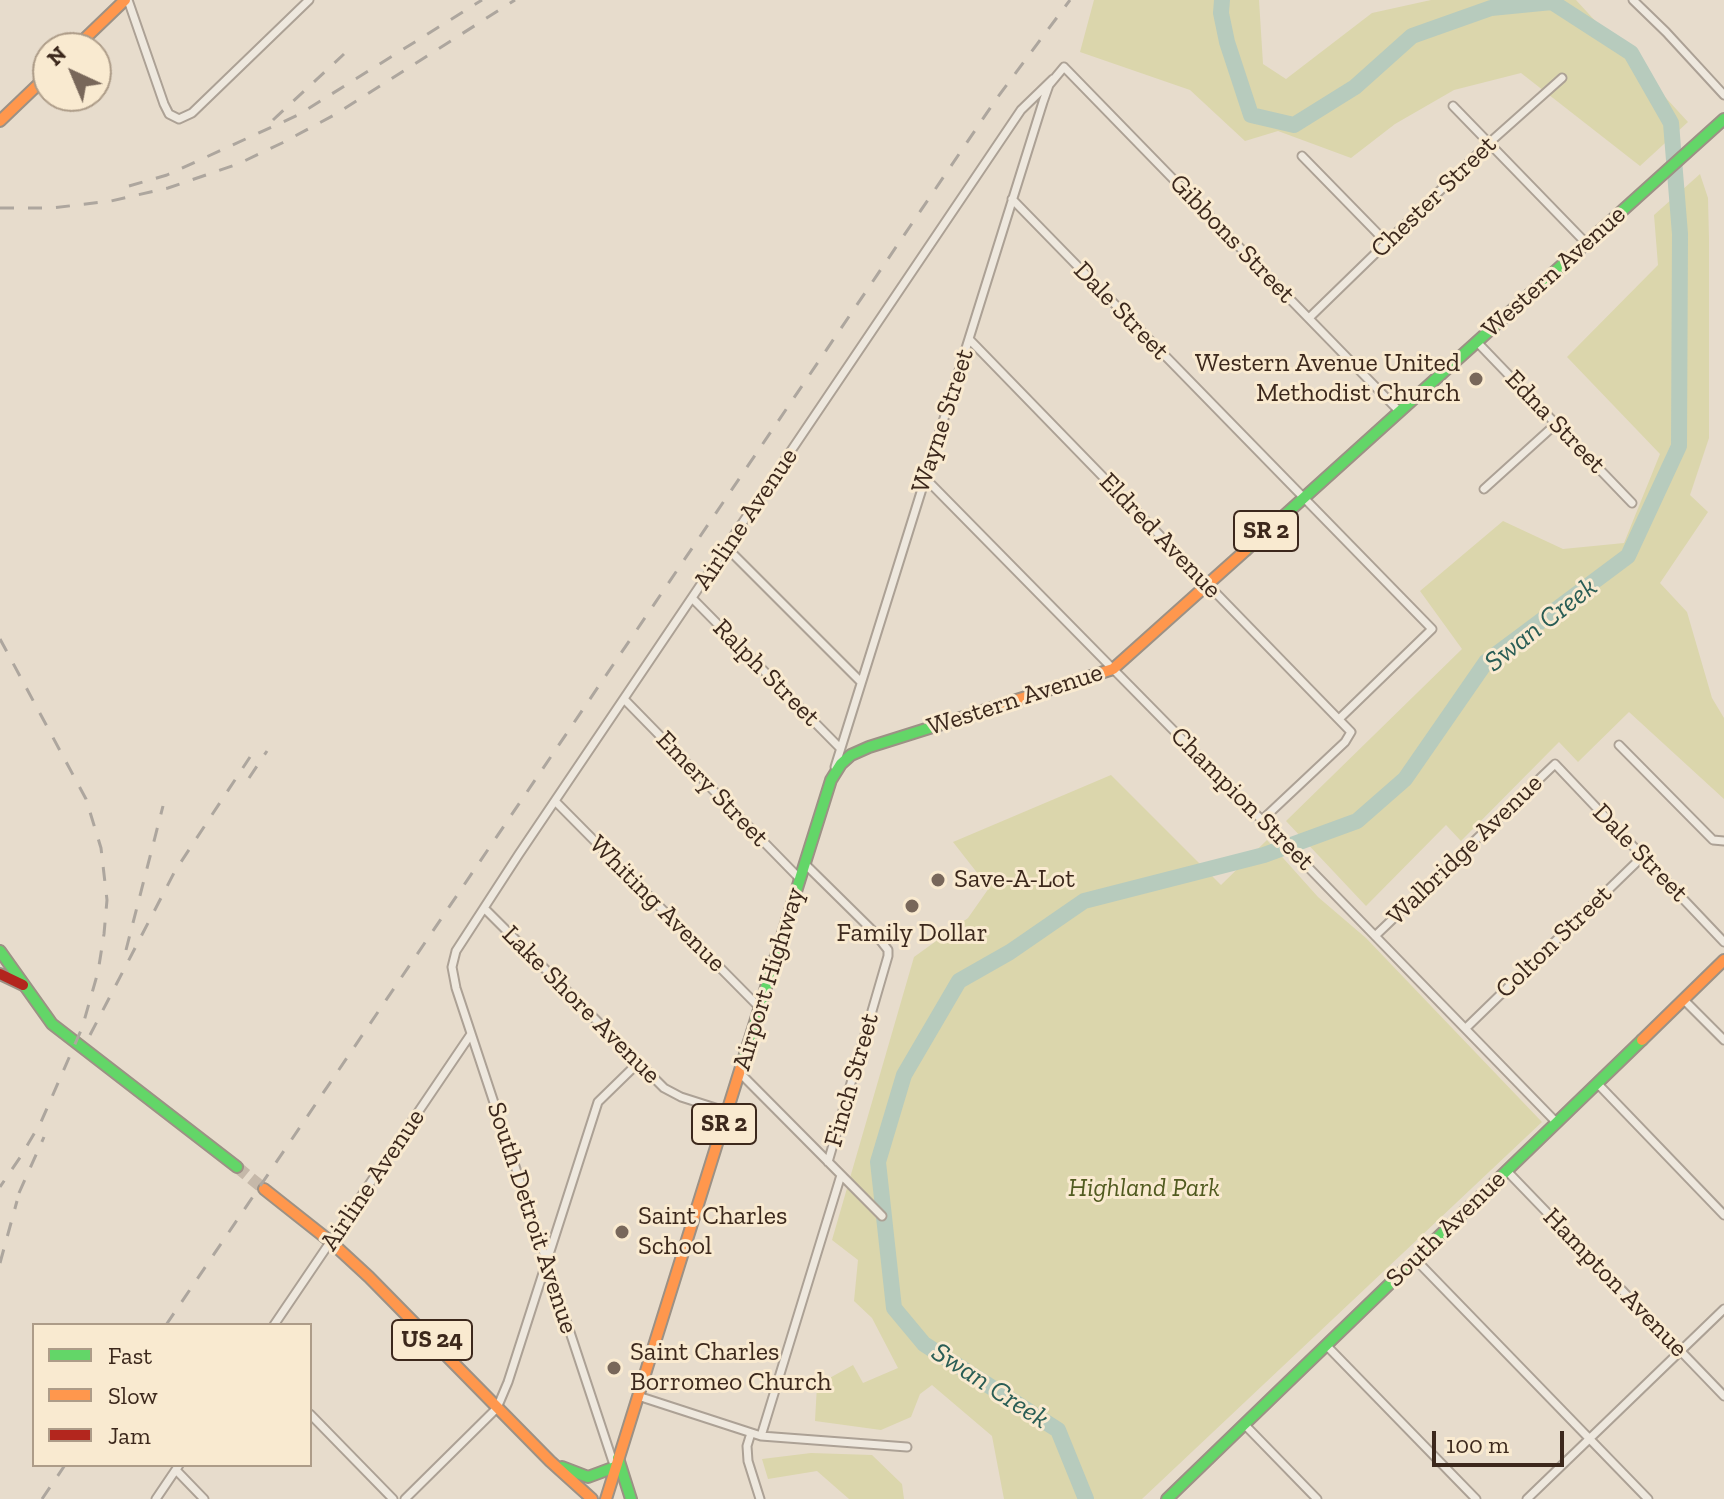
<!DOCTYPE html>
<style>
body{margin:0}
#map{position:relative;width:1724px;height:1499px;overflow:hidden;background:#e7dccc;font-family:"Zilla Slab",serif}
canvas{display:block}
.legend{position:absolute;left:32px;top:1323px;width:280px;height:144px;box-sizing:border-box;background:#f9ead0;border:2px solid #ad9c88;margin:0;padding:10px 14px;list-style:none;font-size:24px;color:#3c281c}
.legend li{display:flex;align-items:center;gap:16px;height:40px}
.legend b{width:40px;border:2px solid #ad9c88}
.north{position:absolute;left:32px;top:32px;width:80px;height:80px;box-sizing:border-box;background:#f9ead0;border:2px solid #ad9c88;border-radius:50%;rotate:316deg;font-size:22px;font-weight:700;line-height:32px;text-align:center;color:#3c281c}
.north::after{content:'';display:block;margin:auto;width:28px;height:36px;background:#78675a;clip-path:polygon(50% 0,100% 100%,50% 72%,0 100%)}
.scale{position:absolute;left:1432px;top:1431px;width:132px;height:36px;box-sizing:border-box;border:4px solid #3c281c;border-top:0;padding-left:10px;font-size:24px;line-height:28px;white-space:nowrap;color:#3c281c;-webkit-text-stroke:6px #f9ead0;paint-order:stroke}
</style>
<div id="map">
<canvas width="1724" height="1499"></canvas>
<ul class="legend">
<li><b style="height:10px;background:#63d668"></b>Fast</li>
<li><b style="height:10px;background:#ff974d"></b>Slow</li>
<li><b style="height:10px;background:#b3261e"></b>Jam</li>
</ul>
<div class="north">N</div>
<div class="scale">100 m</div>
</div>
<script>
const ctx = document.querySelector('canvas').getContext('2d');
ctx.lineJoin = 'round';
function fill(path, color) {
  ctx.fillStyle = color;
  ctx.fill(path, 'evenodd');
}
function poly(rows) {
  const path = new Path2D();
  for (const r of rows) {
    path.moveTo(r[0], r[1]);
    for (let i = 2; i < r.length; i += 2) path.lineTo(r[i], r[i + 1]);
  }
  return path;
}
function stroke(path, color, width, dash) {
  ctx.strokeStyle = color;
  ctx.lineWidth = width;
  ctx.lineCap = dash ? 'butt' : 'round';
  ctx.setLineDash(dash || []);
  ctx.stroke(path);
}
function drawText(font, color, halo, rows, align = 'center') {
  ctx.font = font + ' "Zilla Slab",serif';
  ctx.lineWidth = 6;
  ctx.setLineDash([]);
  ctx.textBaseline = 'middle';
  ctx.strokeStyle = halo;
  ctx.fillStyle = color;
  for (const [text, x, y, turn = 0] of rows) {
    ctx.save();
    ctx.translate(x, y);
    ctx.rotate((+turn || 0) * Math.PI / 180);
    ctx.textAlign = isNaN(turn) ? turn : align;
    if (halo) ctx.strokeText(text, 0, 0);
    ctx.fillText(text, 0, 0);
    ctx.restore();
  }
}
fill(poly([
 [1094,0,1259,0,1263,64,1286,79,1372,13,1431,0,1576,0,1688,122,1640,166,1521,73,1454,90,1395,124,1351,158,1278,131,1245,141,1190,90,1080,52],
 [1700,174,1708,198,1709,239,1709,438,1690,495,1708,512,1660,583,1687,612,1712,698,1724,718,1724,799,1629,712,1578,762,1559,742,1461,841,1446,825,1366,906,1286,821,1462,649,1420,591,1503,521,1563,549,1624,543,1660,454,1567,357,1658,265,1654,215],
 [1111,775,1221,885,1267,840,1318,897,1366,938,1542,1122,1142,1499,1004,1499,992,1436,932,1385,920,1394,911,1417,881,1430,815,1421,817,1385,853,1365,863,1383,898,1368,872,1318,854,1301,858,1260,832,1240,914,957,968,918,989,888,953,842],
 [811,1453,872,1455,902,1484,904,1499,849,1499,817,1471,768,1479,762,1459]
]), '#dbd6ac');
stroke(poly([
 [1086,1499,1058,1430,924,1344,894,1308,878,1162,904,1075,959,981,1010,952,1084,901,1264,855,1357,821,1405,779,1486,662,1628,556,1679,446,1680,234,1671,123,1631,53,1552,2,1491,8,1412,36,1355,87,1294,125,1251,115,1227,42,1221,13,1222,0]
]), '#b7cbbd', 16);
stroke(poly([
 [237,1167,264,1189]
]), '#c5b8a9', 12, [12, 6]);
const street = poly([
 [128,0,164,104,169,114,179,119,192,113,309,0],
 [1633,0,1666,32,1724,95],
 [1453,106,1586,243],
 [1302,156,1386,242],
 [1012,199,1432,629,1339,719],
 [1309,318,1489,143,1562,78],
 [969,339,1351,732,1345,742,1262,820],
 [1477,342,1632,503],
 [925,478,1307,866,1556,1122],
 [1484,489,1557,423],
 [726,547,861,682],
 [692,598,840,748],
 [624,699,800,879],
 [1619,745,1713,840,1724,841],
 [835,767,1043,102,1049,85,1064,67,1399,411],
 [555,801,760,1008],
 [805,864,873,931,888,950,888,956,828,1162],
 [484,908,664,1088,681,1097,728,1112],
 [1375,936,1555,764,1724,942],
 [1683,999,1724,1040],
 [1466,1028,1643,856],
 [740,1073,882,1216],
 [1597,1083,1724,1215],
 [1506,1170,1724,1396],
 [1415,1259,1648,1499],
 [274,1325,471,1034],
 [1326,1345,1476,1499],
 [638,1396,761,1436,907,1447],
 [310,1414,393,1499],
 [1244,1424,1317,1499],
 [751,1433,747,1446,748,1461,760,1499],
 [761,1436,841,1175],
 [614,1465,456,988,452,967,456,951,519,854,1021,110,1053,79],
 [176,1470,204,1499],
 [156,1499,179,1465],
 [405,1499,497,1408,508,1382,598,1102,638,1063],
 [1527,1499,1724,1309]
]);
const fast = poly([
 [1246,550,1724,119],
 [0,951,52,1024,237,1167],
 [741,1067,831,780,841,764,851,755,869,747,942,724],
 [618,1458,631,1499],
 [562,1467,588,1477,615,1467],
 [1167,1499,1642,1040]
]);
const slow = poly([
 [75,48,125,0],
 [0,121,48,75],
 [942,724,1113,669,1246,550],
 [1642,1040,1724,960],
 [264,1189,331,1242,369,1277,550,1461,592,1499],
 [606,1499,741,1067]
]);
const jam = poly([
 [0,974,23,985]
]);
stroke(street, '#aca195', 11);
stroke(fast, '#9c9185', 14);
stroke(slow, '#9c9185', 14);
stroke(jam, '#9c9185', 14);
stroke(street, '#eee8de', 7);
stroke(fast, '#63d668', 10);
stroke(slow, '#ff974d', 10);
stroke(jam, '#b3261e', 10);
stroke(poly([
 [273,120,344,54],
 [129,186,167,175,298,115,482,0],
 [0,208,52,208,111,201,168,188,238,164,282,143,336,114,515,0],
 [0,639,86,799,101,848,107,900,104,934,98,972,82,1028,41,1122,21,1156,0,1187],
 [249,778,267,751],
 [126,950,163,806],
 [90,1035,175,871,250,757],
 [19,1193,44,1137],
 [0,1263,17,1201],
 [166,1325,913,222,997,98,1070,0],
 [42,1499,65,1465]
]), '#ada69e', 3, [14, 14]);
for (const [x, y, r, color] of [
 [1476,379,8,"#78675a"],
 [938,880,8,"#78675a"],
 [912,906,8,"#78675a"],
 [622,1232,8,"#78675a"],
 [614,1368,8,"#78675a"]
]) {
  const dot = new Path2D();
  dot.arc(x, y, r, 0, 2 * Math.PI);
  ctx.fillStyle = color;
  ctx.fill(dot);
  stroke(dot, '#f9ead0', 3);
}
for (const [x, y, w] of [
 [1266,531,64],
 [724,1124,64],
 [432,1340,80]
]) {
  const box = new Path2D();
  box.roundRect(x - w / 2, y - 20, w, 40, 6);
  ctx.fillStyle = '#f9ead0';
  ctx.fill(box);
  stroke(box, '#3c281c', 2);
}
drawText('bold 24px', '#3c281c', null, [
 ["SR 2",1266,531],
 ["SR 2",724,1124],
 ["US 24",432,1340]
]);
drawText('26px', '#3c281c', '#f9ead0', [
 ["Chester Street",1434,197,-44],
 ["Gibbons Street",1232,239,46],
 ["Western Avenue",1554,272,-42],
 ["Dale Street",1121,311,46],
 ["Wayne Street",943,421,-72],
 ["Edna Street",1555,422,46],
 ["Airline Avenue",746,519,-56],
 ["Eldred Avenue",1160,536,46],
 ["Ralph Street",766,673,45],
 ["Western Avenue",1015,700,-18],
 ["Emery Street",712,789,46],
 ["Champion Street",1242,799,45],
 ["Walbridge Avenue",1465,850,-44],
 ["Dale Street",1640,853,46],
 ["Whiting Avenue",657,904,45],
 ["Colton Street",1554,942,-44],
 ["Airport Highway",769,979,-73],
 ["Lake Shore Avenue",581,1005,45],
 ["Finch Street",852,1080,-74],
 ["Airline Avenue",373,1180,-56],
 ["South Detroit Avenue",532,1218,72],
 ["South Avenue",1446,1229,-44],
 ["Hampton Avenue",1615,1283,46]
]);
drawText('26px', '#3c281c', '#f9ead0', [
 ["Western Avenue United",1460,364,"right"],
 ["Methodist Church",1460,394,"right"],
 ["Save-A-Lot",954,880],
 ["Family Dollar",912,934,"center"],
 ["Saint Charles",638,1217],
 ["School",638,1247],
 ["Saint Charles",630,1353],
 ["Borromeo Church",630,1383]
], 'left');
drawText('italic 26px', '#515b20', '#f9ead0', [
 ["Highland Park",1144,1189]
]);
drawText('italic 28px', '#295d55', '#f9ead0', [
 ["Swan Creek",1541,625,-38],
 ["Swan Creek",990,1386,33]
]);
</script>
